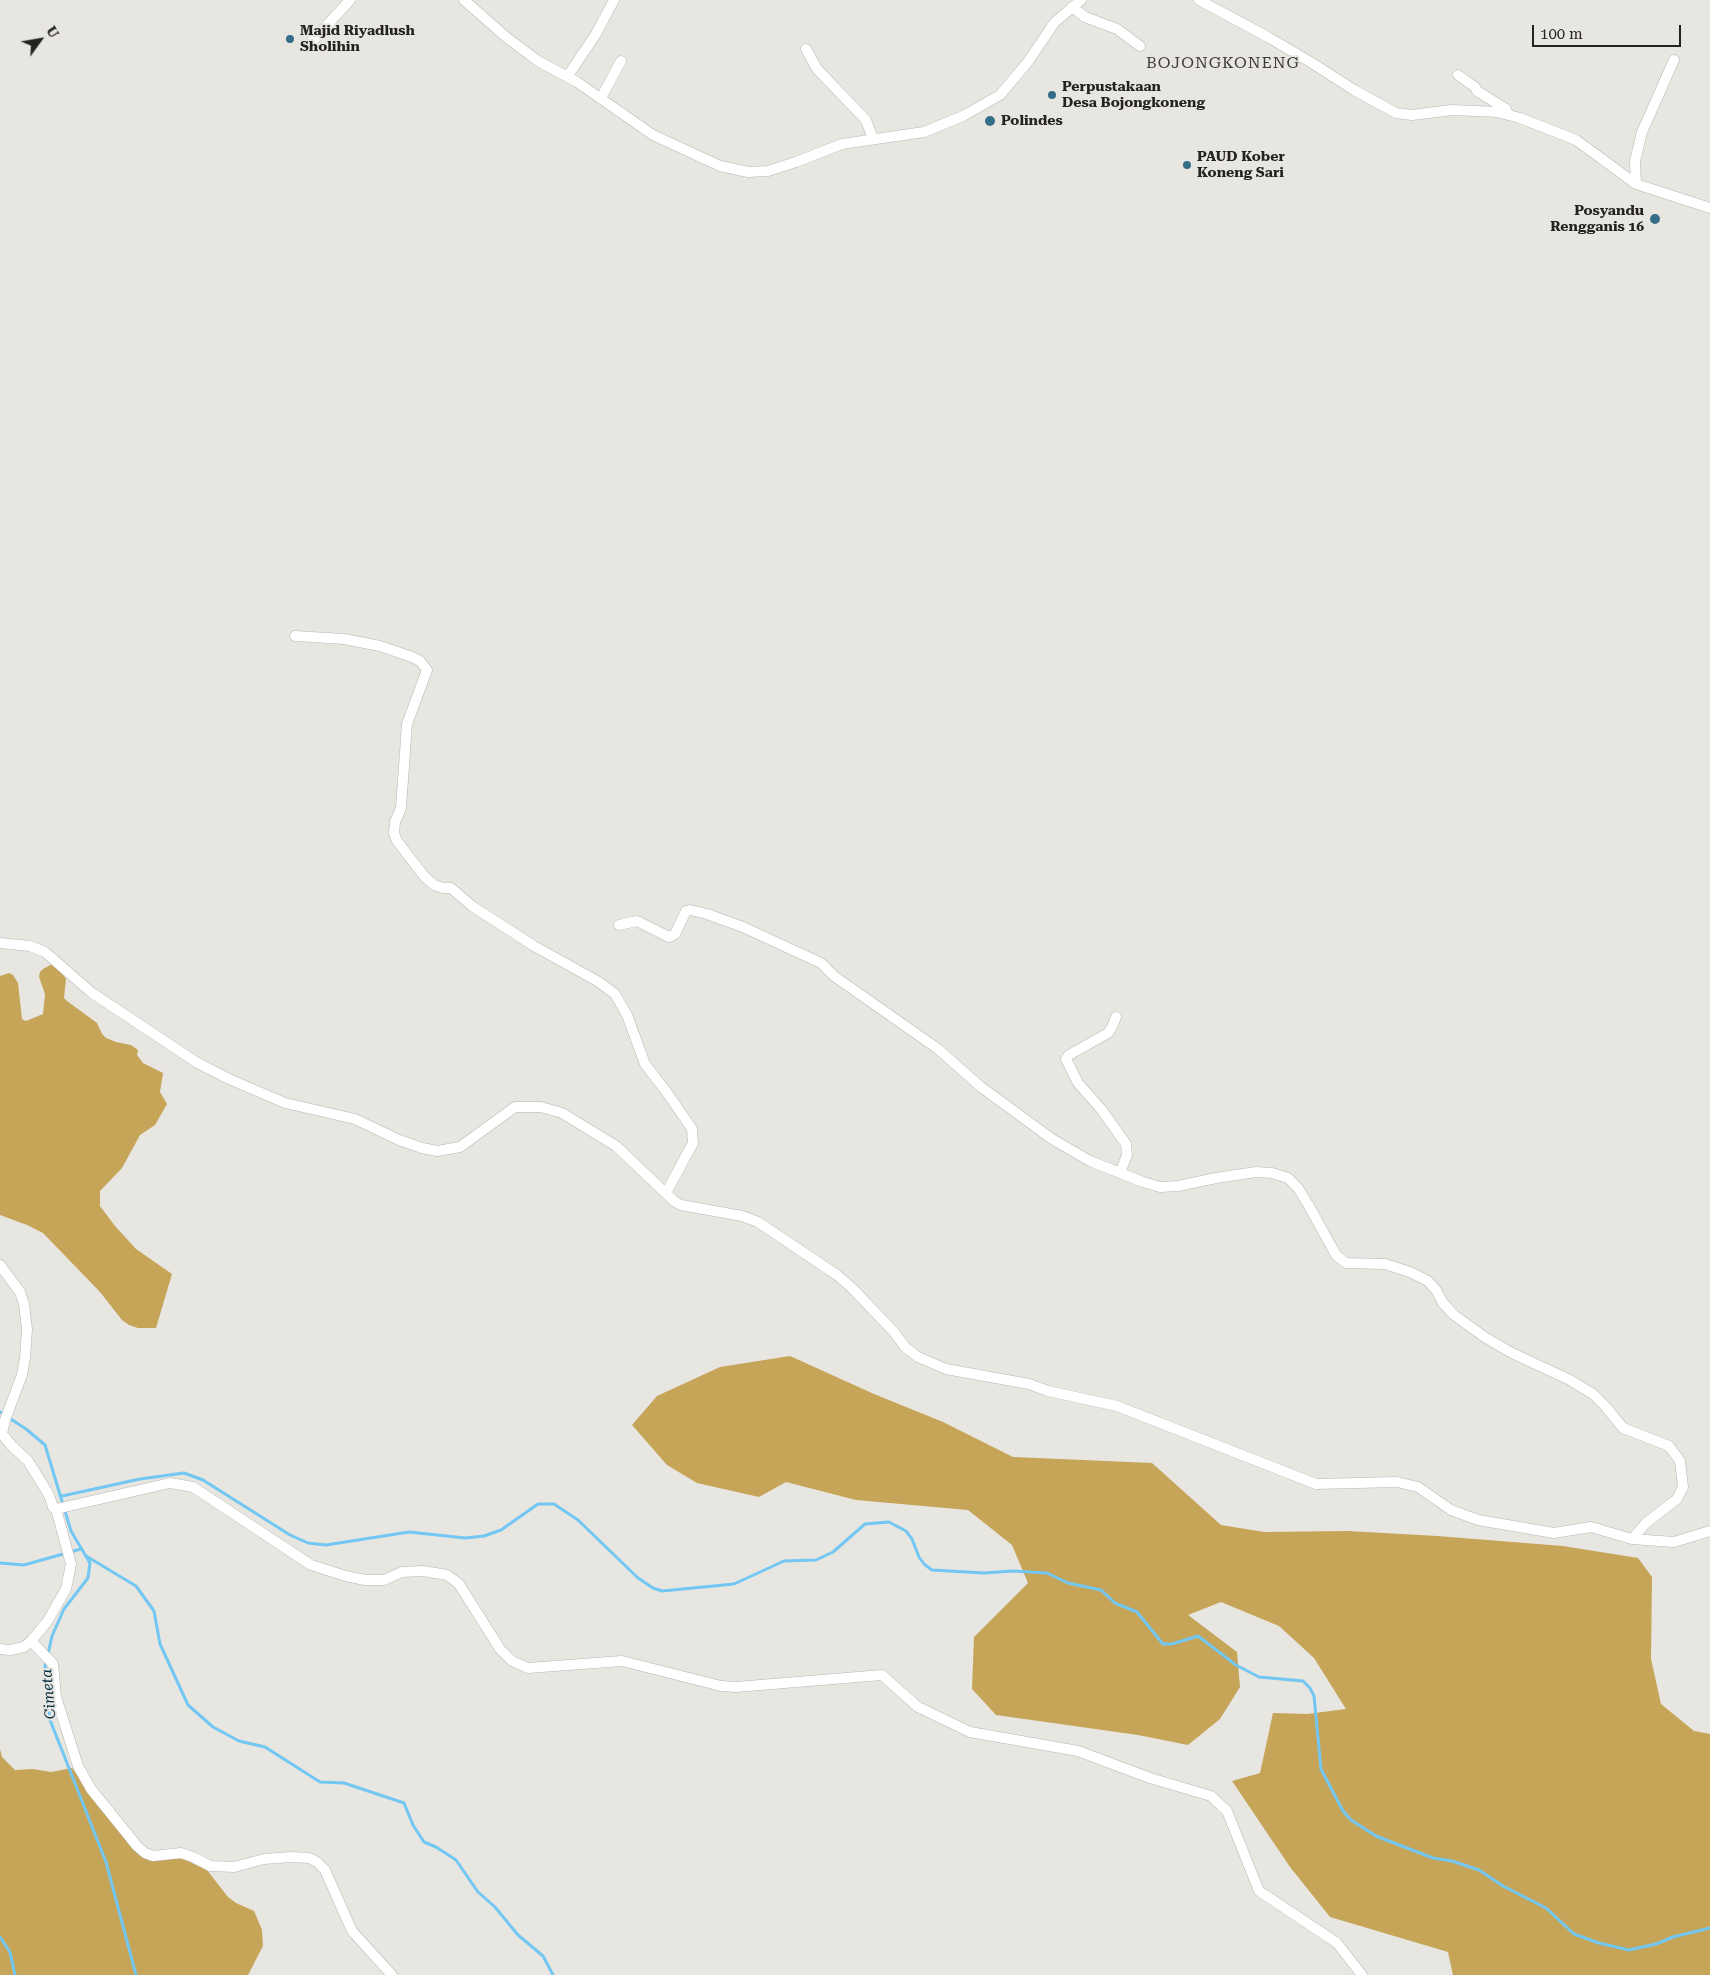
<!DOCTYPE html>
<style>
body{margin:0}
#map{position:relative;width:1710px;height:1975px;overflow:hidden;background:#e8e6e1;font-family:"Roboto Serif",serif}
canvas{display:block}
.north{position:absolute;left:15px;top:15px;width:50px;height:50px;-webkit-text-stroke:4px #e8e6e1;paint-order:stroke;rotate:58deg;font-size:14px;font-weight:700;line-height:20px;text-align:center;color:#242321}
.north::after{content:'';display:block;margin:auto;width:18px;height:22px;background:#242321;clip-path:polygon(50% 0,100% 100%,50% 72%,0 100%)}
.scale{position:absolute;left:1532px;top:25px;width:149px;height:22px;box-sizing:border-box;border:2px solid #242321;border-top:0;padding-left:6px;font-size:15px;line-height:18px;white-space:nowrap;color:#242321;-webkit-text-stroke:4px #e8e6e1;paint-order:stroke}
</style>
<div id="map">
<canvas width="1710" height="1975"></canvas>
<div class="north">U</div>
<div class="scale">100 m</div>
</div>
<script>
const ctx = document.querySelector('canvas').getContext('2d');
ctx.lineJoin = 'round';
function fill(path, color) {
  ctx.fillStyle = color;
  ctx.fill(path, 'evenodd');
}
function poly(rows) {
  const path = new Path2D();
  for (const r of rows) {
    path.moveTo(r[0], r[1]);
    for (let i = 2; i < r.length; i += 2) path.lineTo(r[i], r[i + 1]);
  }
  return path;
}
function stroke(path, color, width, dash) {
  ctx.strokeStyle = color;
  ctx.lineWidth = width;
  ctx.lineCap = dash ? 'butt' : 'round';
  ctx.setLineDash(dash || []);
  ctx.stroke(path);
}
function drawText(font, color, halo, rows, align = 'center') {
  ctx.font = font + ' "Roboto Serif",serif';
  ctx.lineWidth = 4;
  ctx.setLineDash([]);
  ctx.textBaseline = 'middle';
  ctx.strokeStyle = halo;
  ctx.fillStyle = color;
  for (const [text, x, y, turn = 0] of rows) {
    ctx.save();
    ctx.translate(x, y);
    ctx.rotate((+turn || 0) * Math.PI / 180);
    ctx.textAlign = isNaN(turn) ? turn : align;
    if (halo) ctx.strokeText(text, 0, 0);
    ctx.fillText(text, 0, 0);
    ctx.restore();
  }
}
fill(poly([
 [54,963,66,979,64,998,67,1001,97,1023,102,1034,106,1038,116,1042,131,1045,138,1050,137,1055,143,1063,163,1073,160,1092,167,1104,155,1125,140,1135,122,1168,100,1191,100,1206,115,1226,136,1249,172,1274,156,1328,138,1328,129,1325,122,1320,100,1292,43,1233,27,1225,0,1215,0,976,9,973,13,975,18,983,22,1019,26,1021,43,1014,45,994,39,977,40,972,43,969],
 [790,1356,874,1394,943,1422,1013,1457,1152,1463,1221,1525,1264,1532,1348,1531,1437,1536,1563,1546,1638,1558,1652,1577,1651,1659,1661,1704,1694,1731,1710,1734,1710,1975,1453,1975,1448,1952,1330,1917,1290,1867,1232,1781,1260,1773,1273,1713,1307,1714,1346,1709,1314,1658,1279,1626,1221,1602,1188,1615,1237,1652,1240,1687,1220,1719,1188,1745,1138,1735,996,1715,972,1689,974,1637,1028,1583,1012,1545,968,1510,856,1500,786,1482,759,1497,697,1483,667,1465,632,1425,657,1396,720,1367],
 [0,1749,2,1757,15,1770,33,1769,51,1772,72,1768,97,1801,137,1850,183,1859,207,1870,228,1897,236,1903,254,1911,262,1930,263,1946,248,1975,0,1975]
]), '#c6a458');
stroke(poly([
 [0,1412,26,1429,45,1445,71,1531,90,1563,88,1578,64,1609,52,1636,48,1654],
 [62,1496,140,1479,184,1473,203,1480,290,1535,308,1543,326,1545,409,1532,465,1538,484,1536,501,1530,538,1504,554,1504,578,1520,638,1578,653,1588,662,1591,734,1584,784,1561,816,1560,833,1552,865,1524,889,1522,906,1531,912,1539,919,1557,924,1564,932,1570,984,1573,1013,1571,1047,1573,1068,1583,1101,1590,1115,1603,1137,1612,1163,1644,1172,1644,1198,1636,1236,1665,1259,1677,1303,1681,1310,1688,1314,1696,1321,1769,1343,1811,1351,1820,1376,1836,1433,1858,1452,1861,1479,1870,1503,1886,1546,1908,1574,1934,1599,1943,1629,1950,1656,1944,1673,1937,1710,1928],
 [86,1556,136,1586,154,1611,160,1644,188,1705,213,1727,239,1741,265,1747,320,1782,344,1783,404,1803,413,1825,424,1842,436,1847,456,1860,478,1892,495,1907,518,1935,543,1956,553,1975],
 [0,1563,24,1565,81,1549],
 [46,1661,45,1666,50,1720,106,1862,136,1975],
 [0,1937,10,1952,15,1975]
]), '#72c7f3', 3);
const street = poly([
 [464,0,506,37,538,61,577,82,653,135,720,166,748,172,768,171,796,162,842,144,924,132,963,116,1000,95,1027,63,1055,22,1081,0],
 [1199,0,1268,37,1312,63,1354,90,1396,113,1412,115,1452,110,1497,112,1520,118,1576,140,1636,184,1710,208],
 [1072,7,1085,17,1117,29,1140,46],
 [307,47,350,0],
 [806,49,817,69,866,120,873,139],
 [1458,75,1475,87,1477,91,1506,109,1508,114],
 [567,77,596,34,614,0],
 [601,98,621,61],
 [1636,184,1635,161,1642,132,1674,60],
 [295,636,344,639,380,646,412,657,420,661,427,670,407,724,401,808,395,822,394,833,397,841,424,876,434,885,443,888,451,888,472,906,534,946,599,982,615,994,627,1015,645,1064,668,1094,692,1129,693,1143,666,1193],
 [619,925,637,921,669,937,675,934,686,911,690,910,707,914,743,927,821,963,834,976,938,1049,981,1087,1052,1139,1090,1161,1143,1182,1160,1187,1178,1186,1216,1178,1256,1172,1272,1173,1288,1178,1298,1188,1309,1206,1336,1255,1346,1263,1385,1264,1410,1272,1428,1281,1436,1290,1443,1303,1454,1315,1486,1338,1512,1353,1570,1380,1593,1394,1606,1407,1623,1428,1669,1446,1680,1461,1683,1487,1677,1499,1646,1523,1632,1539],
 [0,943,30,946,45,952,92,993,196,1062,229,1079,285,1103,355,1119,399,1140,422,1148,437,1151,460,1147,515,1107,541,1107,562,1113,616,1146,674,1201,681,1205,742,1216,758,1222,837,1275,852,1288,894,1332,905,1347,918,1357,946,1369,1029,1384,1048,1391,1117,1406,1316,1484,1397,1482,1418,1487,1451,1510,1478,1520,1554,1533,1591,1527,1632,1539,1674,1542,1710,1531],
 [1116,1017,1112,1027,1108,1033,1069,1055,1066,1059,1078,1083,1101,1109,1126,1144,1127,1155,1120,1173],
 [0,1265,20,1292,24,1304,27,1329,25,1358,22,1375,5,1420,2,1434,12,1446,28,1461,49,1495,53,1507,56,1509,71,1564,66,1589,47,1622,31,1641,24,1647,10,1650,0,1649],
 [56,1509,170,1483,193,1487,311,1565,346,1576,365,1580,384,1580,402,1572,423,1571,447,1575,459,1584,500,1649,512,1661,528,1668,622,1661,721,1686,736,1687,882,1675,918,1707,970,1732,1078,1751,1150,1778,1211,1796,1227,1811,1259,1891,1337,1943,1362,1975],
 [31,1641,53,1664,56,1697,78,1766,91,1789,137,1846,145,1853,153,1856,181,1853,193,1857,210,1866,234,1867,264,1859,291,1857,309,1858,317,1862,325,1870,352,1931,392,1975]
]);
stroke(street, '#b8b6b1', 11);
stroke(street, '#fff', 10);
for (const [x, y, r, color] of [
 [290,39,5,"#356c87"],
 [1052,95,5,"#356c87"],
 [990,121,6,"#356c87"],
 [1187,165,5,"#356c87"],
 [1655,219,6,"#356c87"]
]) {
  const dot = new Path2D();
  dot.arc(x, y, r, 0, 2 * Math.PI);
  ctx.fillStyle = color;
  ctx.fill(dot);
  stroke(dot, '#e8e6e1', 2);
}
drawText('bold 14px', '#242321', '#e8e6e1', [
 ["Majid Riyadlush",300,31],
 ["Sholihin",300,47],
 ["Perpustakaan",1062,87],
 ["Desa Bojongkoneng",1062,103],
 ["Polindes",1001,121],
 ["PAUD Kober",1197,157],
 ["Koneng Sari",1197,173],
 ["Posyandu",1644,211,"right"],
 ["Rengganis 16",1644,227,"right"]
], 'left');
drawText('italic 15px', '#062e40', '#e8e6e1', [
 ["Cimeta",49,1694,-95]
]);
ctx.letterSpacing = '1px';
drawText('16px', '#3d3b37', '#e8e6e1', [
 ["BOJONGKONENG",1223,63]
]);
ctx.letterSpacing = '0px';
</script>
